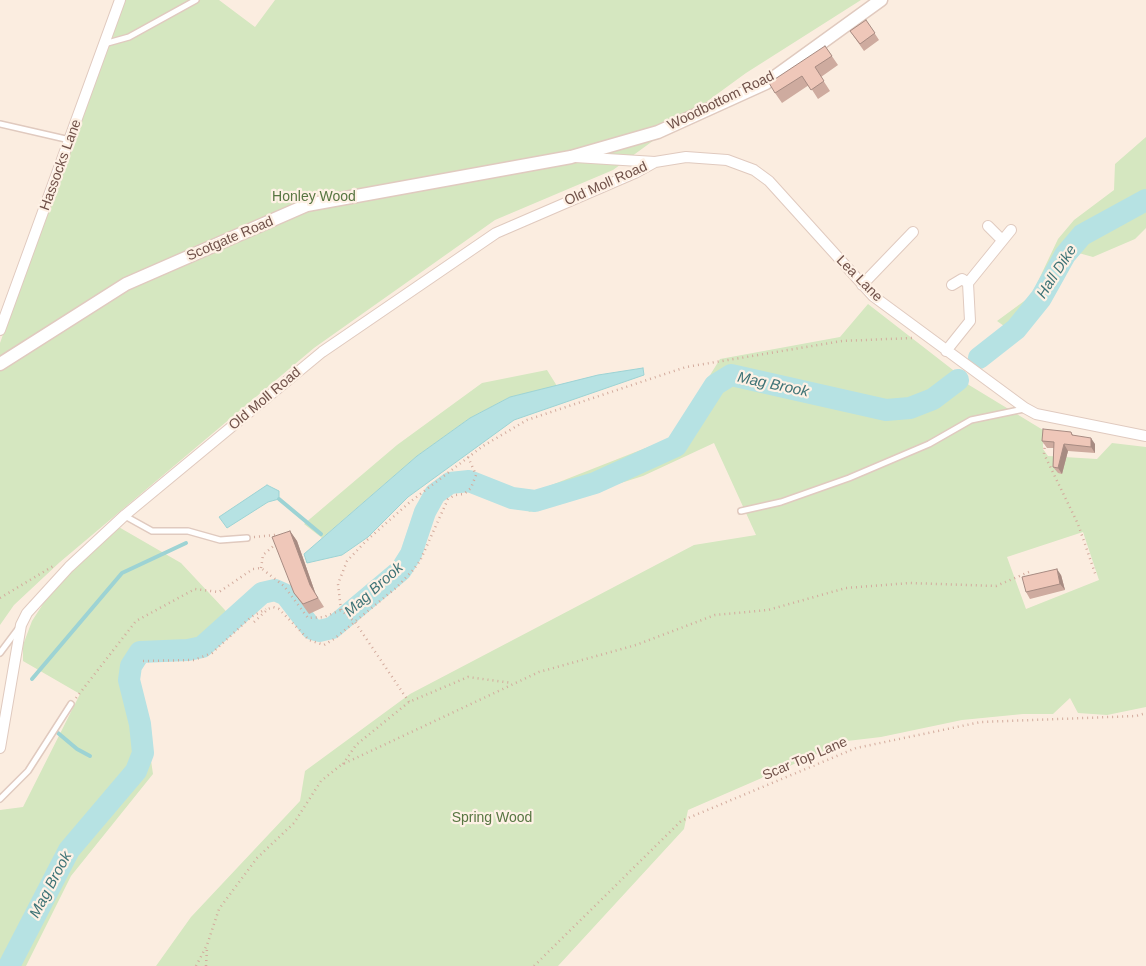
<!DOCTYPE html>
<style>
body{margin:0}
canvas{display:block;background:#fbede0}
</style>
<canvas width="1146" height="966"></canvas>
<script>
const ctx = document.querySelector('canvas').getContext('2d');
ctx.lineJoin = 'round';
function fill(path, color) {
  ctx.fillStyle = color;
  ctx.fill(path, 'evenodd');
}
function poly(rows) {
  const path = new Path2D();
  for (const r of rows) {
    path.moveTo(r[0], r[1]);
    for (let i = 2; i < r.length; i += 2) path.lineTo(r[i], r[i + 1]);
  }
  return path;
}
function stroke(path, color, width, dash) {
  ctx.strokeStyle = color;
  ctx.lineWidth = width;
  ctx.lineCap = dash ? 'butt' : 'round';
  ctx.setLineDash(dash || []);
  ctx.stroke(path);
}
function drawText(font, color, halo, rows, align = 'center') {
  ctx.font = font + ' Arial,sans-serif';
  ctx.lineWidth = 4.5;
  ctx.setLineDash([]);
  ctx.textBaseline = 'middle';
  ctx.strokeStyle = halo;
  ctx.fillStyle = color;
  for (const [text, x, y, turn = 0] of rows) {
    ctx.save();
    ctx.translate(x, y);
    ctx.rotate((+turn || 0) * Math.PI / 180);
    ctx.textAlign = isNaN(turn) ? turn : align;
    if (halo) ctx.strokeText(text, 0, 0);
    ctx.fillText(text, 0, 0);
    ctx.restore();
  }
}
fill(poly([
 [125,0,219,0,255,27,275,0,861,0,746,73,613,170,495,220,314,348,60,562,14,605,0,625,0,343,99,66],
 [1146,137,1146,228,1135,239,1093,257,1075,252,1045,306,1018,336,997,321,1031,296,1058,239,1074,220,1114,190,1115,164],
 [868,304,953,370,969,385,1043,430,1043,449,1048,456,1097,459,1112,443,1146,447,1146,707,1107,715,1078,713,1070,698,1053,714,1023,714,962,720,881,737,847,741,688,810,684,829,558,966,156,966,191,917,300,801,305,771,410,694,694,545,756,535,714,443,643,476,529,512,521,497,671,438,720,359,840,337],
 [1083,532,1099,580,1026,609,1007,557],
 [547,370,557,386,510,397,470,418,417,456,322,538,304,524,397,445,482,383],
 [117,526,181,563,238,624,207,651,191,655,142,658,137,665,153,774,71,876,26,966,0,966,0,810,23,807,80,694,23,661,23,645,32,621,52,590]
]), '#d5e7c0');
const water = poly([
 [643,368,644,375,514,420,408,497,368,537,342,555,307,563,304,554,417,456,470,418,510,397,598,375,643,368],
 [267,485,279,491,279,499,268,502,227,528,219,517,267,485]
]);
fill(water, '#b6e2e3');
stroke(water, '#9dd3d4', 1);
stroke(poly([
 [279,499,321,534],
 [32,679,122,573,186,543],
 [58,733,77,749,90,756]
]), '#9dd3d4', 4);
stroke(poly([
 [979,358,1016,329,1041,298,1065,255,1082,235,1146,200],
 [9,966,69,850,136,771,143,753,140,724,129,680,131,666,140,652,188,650,202,647,262,593,275,590,286,595,312,629,319,631,332,628,401,570,411,554,425,512,435,494,450,483,469,481,512,498,535,501,595,483,676,446,715,385,731,375,886,410,910,408,933,399,958,380]
]), '#b6e2e3', 22);
const service = poly([
 [104,44,129,37,196,0],
 [0,124,70,140],
 [741,511,781,502,849,478,929,444,971,420,1024,409],
 [125,516,152,531,188,531,220,540,247,538],
 [0,653,18,629],
 [0,799,28,771,71,704]
]);
const minor = poly([
 [575,157,655,162,686,157,727,160,754,170,769,181,873,296,1025,408,1036,414,1146,436],
 [988,226,1002,240],
 [862,285,913,232],
 [952,285,962,279,968,283],
 [0,330,120,0],
 [946,351,970,321,968,283,1011,230],
 [0,748,21,625,27,613,69,567,125,515,322,352,496,233,635,173,655,162]
]);
const tertiary = poly([
 [0,364,126,284,307,205,571,157,658,132,766,83,881,0]
]);
stroke(service, '#e0cabf', 8);
stroke(minor, '#e0cabf', 12);
stroke(tertiary, '#e0cabf', 15);
stroke(poly([
 [1045,443,1044,454,1078,524,1096,576],
 [254,537,275,535,277,537],
 [261,568,263,555,278,542],
 [0,598,55,565],
 [254,622,268,609,273,607,279,609,309,640,324,645,334,639,397,587,413,570,420,561,448,499,455,495,464,494,471,488,476,475,468,457],
 [143,661,194,660,212,653,251,617,266,609],
 [76,698,136,621,195,589,219,592,253,569,261,568,284,586,308,618,324,617,341,610],
 [409,702,355,622,341,610,338,584,347,561,366,541,410,502,483,446,527,420,686,367,842,341,912,338],
 [343,764,356,745,409,702,468,677,512,683],
 [196,966,207,945,219,909,257,858,294,823,321,781,341,765,422,727,539,672,636,645,715,615,768,610,846,588,910,583,996,586,1029,572],
 [206,966,207,948],
 [534,966,681,821,856,748,981,722,1136,716,1146,713]
]), '#d3ab9d', 2.5, [1, 4]);
stroke(service, '#fff', 5);
stroke(minor, '#fff', 10);
stroke(tertiary, '#fff', 12);
fill(poly([
 [866,20,879,40,864,51,850,31],
 [825,46,838,65,821,77,830,91,818,99,809,85,782,103,775,93],
 [1071,432,1073,435,1095,444,1095,453,1068,451,1062,474,1058,473,1053,467,1054,448,1047,448,1042,441],
 [290,531,297,541,316,595,324,607,309,614,294,593],
 [1061,575,1065,590,1030,599,1026,592]
]), '#ceab9f');
fill(poly([
 [1091,438,1095,444,1095,453,1091,447],
 [1064,444,1068,451,1062,474,1058,468],
 [290,531,297,541,316,595,324,607,310,585],
 [1057,569,1061,575,1065,590,1060,584]
]), '#a78b82');
const building = poly([
 [866,20,875,33,860,44,850,31,866,20],
 [825,46,832,56,815,67,824,81,811,90,802,76,775,93,769,83,825,46],
 [1043,429,1071,432,1072,435,1091,438,1091,447,1064,444,1058,468,1053,467,1054,442,1042,441,1043,429],
 [290,531,310,585,318,598,303,604,294,593,272,537,290,531],
 [1057,569,1060,584,1026,592,1022,577,1057,569]
]);
fill(building, '#efc7b9');
stroke(building, '#a78b82', 1);
drawText('14px', '#705149', '#fef1e5', [
 ["Woodbottom Road",721,101,-26],
 ["Hassocks Lane",61,165,-70],
 ["Old Moll Road",606,184,-24],
 ["Scotgate Road",230,239,-23],
 ["Lea Lane",859,279,45],
 ["Old Moll Road",265,399,-40],
 ["Scar Top Lane",805,759,-23]
]);
drawText('14px', '#587642', '#fef1e5', [
 ["Honley Wood",314,197],
 ["Spring Wood",492,818]
]);
drawText('italic 15px', '#3e7376', '#fef1e5', [
 ["Hall Dike",1057,272,-57],
 ["Mag Brook",773,385,12],
 ["Mag Brook",374,590,-42],
 ["Mag Brook",51,885,-62]
]);
</script>
